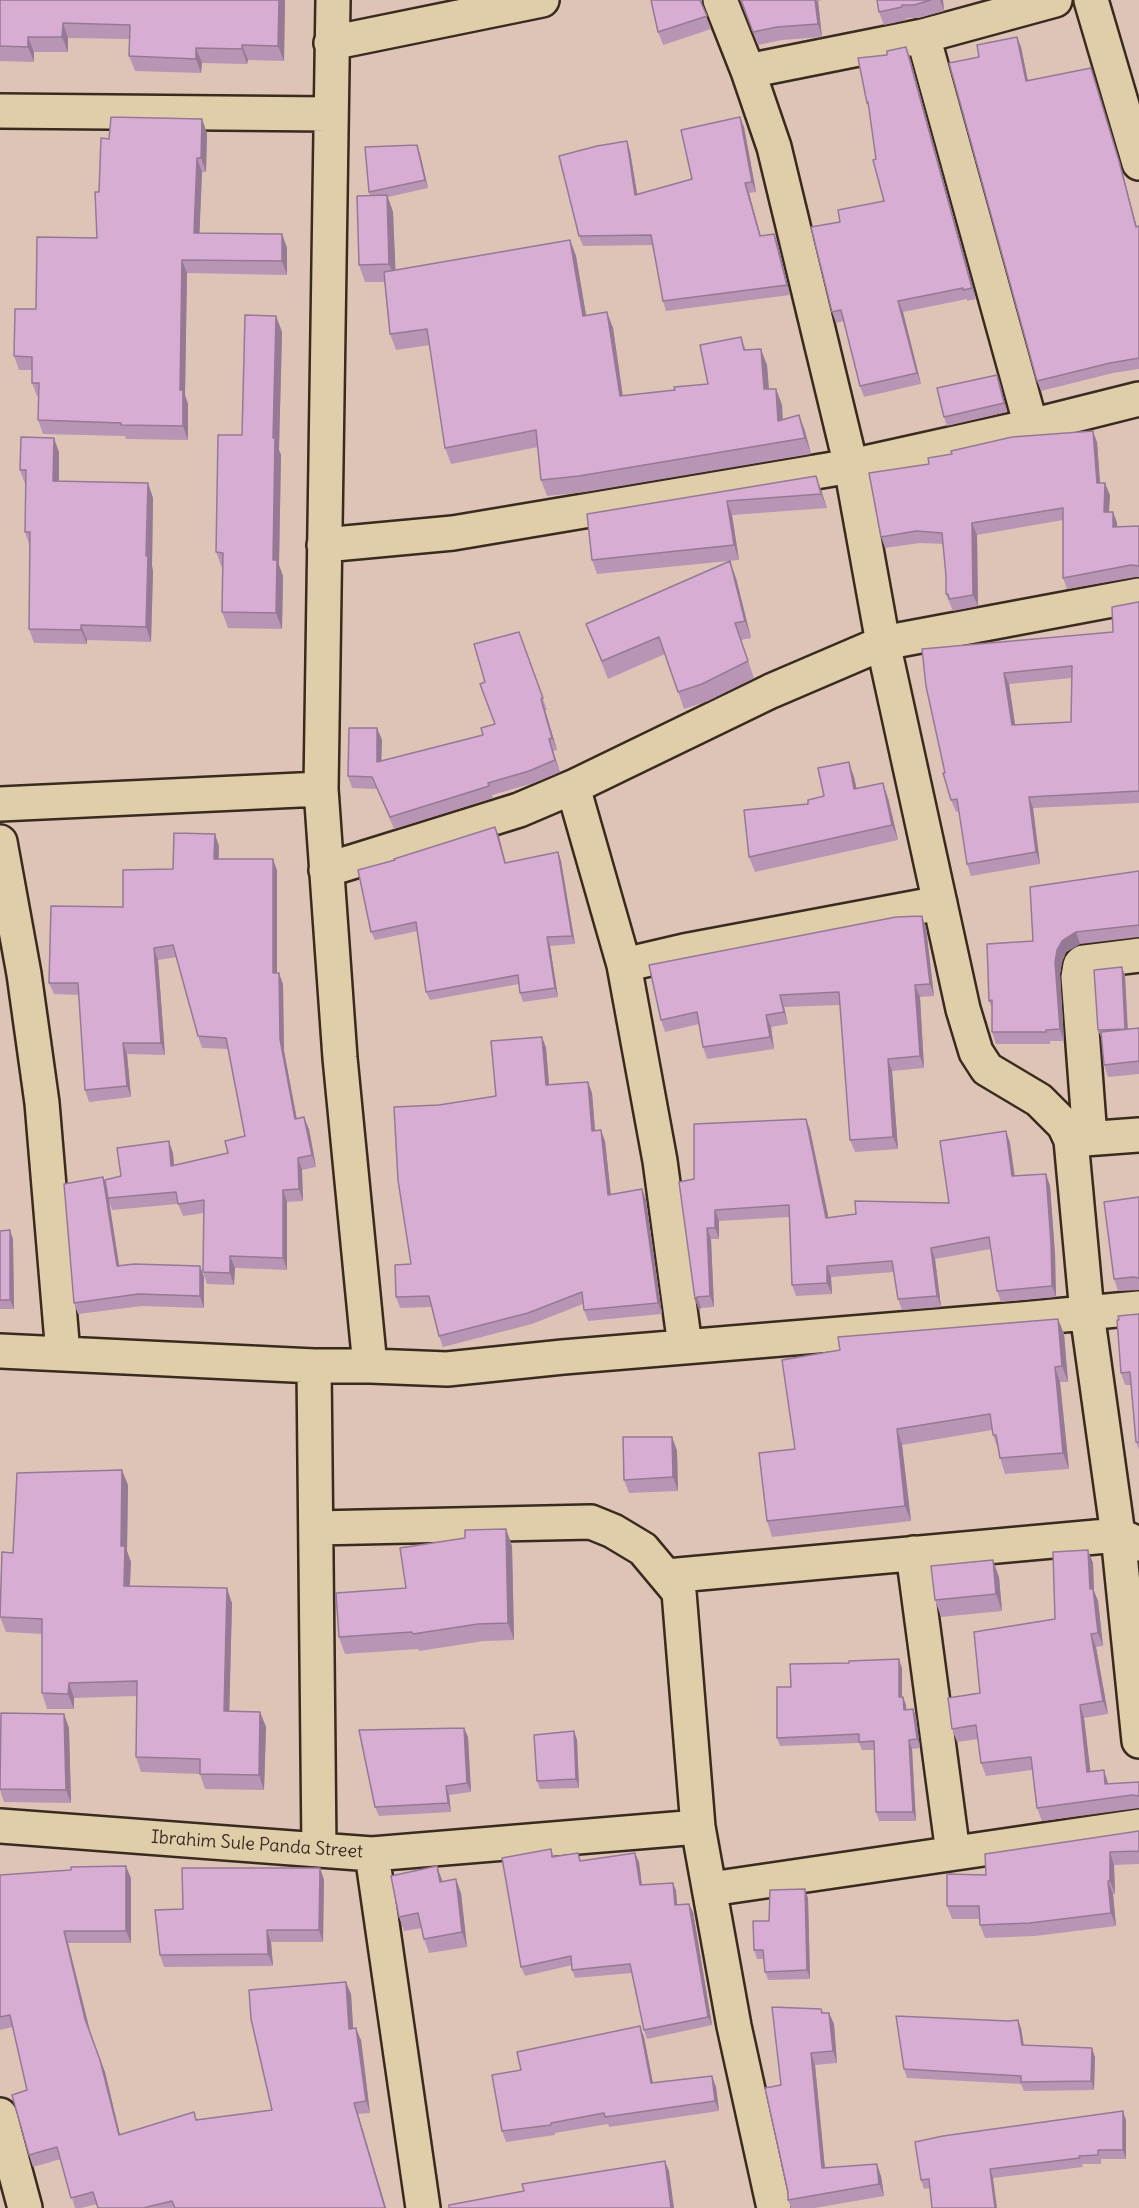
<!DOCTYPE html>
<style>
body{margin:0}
canvas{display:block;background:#ddc4b7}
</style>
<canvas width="1139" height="2208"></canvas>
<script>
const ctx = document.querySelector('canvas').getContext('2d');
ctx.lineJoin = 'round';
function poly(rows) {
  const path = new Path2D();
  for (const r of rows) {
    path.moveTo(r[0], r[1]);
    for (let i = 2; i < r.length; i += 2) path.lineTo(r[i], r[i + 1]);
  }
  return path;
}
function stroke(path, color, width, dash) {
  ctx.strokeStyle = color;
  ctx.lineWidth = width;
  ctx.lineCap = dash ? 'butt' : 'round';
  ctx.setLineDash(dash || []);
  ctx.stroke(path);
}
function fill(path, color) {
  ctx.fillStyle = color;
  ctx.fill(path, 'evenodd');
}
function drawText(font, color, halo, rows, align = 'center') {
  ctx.font = font + ' Delius,sans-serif';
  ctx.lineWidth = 4.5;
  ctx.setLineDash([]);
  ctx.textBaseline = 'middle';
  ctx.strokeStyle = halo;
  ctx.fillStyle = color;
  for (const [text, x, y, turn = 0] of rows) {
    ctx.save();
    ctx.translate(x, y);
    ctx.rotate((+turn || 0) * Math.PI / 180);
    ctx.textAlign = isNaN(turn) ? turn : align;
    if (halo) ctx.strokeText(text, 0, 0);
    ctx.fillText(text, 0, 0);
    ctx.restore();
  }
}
const street = poly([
 [333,0,321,789,340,1058,370,1366],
 [720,0,748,71,774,147,851,466,883,643,963,1009,976,1052,987,1069,1039,1100,1064,1125,1071,1140,1087,1313,1118,1535,1139,1544],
 [1091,0,1139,163],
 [923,36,1031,426],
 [331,43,542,0],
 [748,71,923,36,1055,0],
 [0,111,329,114],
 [324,545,453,533,851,466,1031,426,1139,399],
 [573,787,624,965,660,1161,685,1346],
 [0,804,321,789],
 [0,842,24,974,42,1103,63,1354],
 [326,870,519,810,573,787,771,691,883,643,1139,595],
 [624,965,684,951,940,903],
 [1090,1138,1078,977,1080,965,1083,962,1139,955],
 [1071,1140,1139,1135],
 [0,1351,314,1366,370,1366,447,1369,563,1357,1022,1319,1139,1308],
 [314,1366,319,1850],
 [316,1528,591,1522,613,1531,643,1549,679,1592,698,1827,734,2026,774,2208],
 [913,1553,953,1853],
 [667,1576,1118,1535,1139,1741],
 [0,1826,372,1854,698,1827],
 [372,1854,423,2208],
 [711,1889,1139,1826],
 [0,2115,25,2208]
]);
stroke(street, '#3b2a1e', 38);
stroke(street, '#e0ceab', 33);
fill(poly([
 [0,0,285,0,284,61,248,60,247,64,202,63,201,73,135,71,129,56,130,39,68,38,68,52,34,52,34,62,0,61],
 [651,0,702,0,702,6,711,29,663,45,658,32],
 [740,0,822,0,818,1,822,37,782,40,758,45],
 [877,0,943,0,944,11,919,18,906,18,907,20,884,25,879,12],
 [1017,37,1021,47,1028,81,1094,78,1122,171,1137,227,1139,226,1139,369,1113,373,1041,391,1037,381,979,57],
 [906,47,910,58,976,299,967,301,967,299,903,312,921,384,864,397,860,386,844,321,836,323,832,312,840,222,884,201,876,159,870,111,867,103,887,55],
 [744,127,756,192,749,193,761,236,778,244,790,295,666,311,663,301,653,245,583,246,579,236,630,151,637,194,692,179],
 [207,133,206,172,202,172,199,233,282,234,287,248,287,275,187,273,185,395,188,404,188,440,126,439,125,436,43,434,38,420,39,396,37,396,32,383,32,370,19,370,14,356,36,309,97,238,109,139],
 [420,154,428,188,388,197,393,212,395,270,570,240,576,256,586,316,613,328,623,396,675,390,708,384,741,337,746,350,767,365,769,389,776,389,782,405,783,420,805,431,811,454,585,492,547,496,541,480,538,447,451,464,445,448,430,345,396,350,390,334,384,282,365,282,359,265,370,196,369,192],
 [276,316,282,332,279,450,281,455,279,565,283,576,282,629,228,628,222,612,223,569,222,568,216,552,242,435],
 [997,375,1007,412,947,426,944,417],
 [1097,442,1100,483,1110,495,1109,512,1113,512,1117,523,1117,527,1139,526,1139,577,1136,577,1067,589,1063,578,1063,520,977,535,978,606,953,611,946,594,946,576,943,544,920,543,885,548,881,537],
 [59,452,59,481,148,483,153,498,152,566,153,571,151,642,87,640,87,644,34,643,29,629,30,547,25,532,25,484,20,470],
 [821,490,827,508,732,515,739,560,597,574,592,560,587,514],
 [736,578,751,638,741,640,754,678,708,701,684,709,665,654,608,679,586,624],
 [1139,602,1139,803,1033,808,1040,864,971,876,967,864,959,811,956,812,951,800,926,686,1113,632],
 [1072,678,1071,722,1015,725,1009,684],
 [519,632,547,710,545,710,557,750,553,751,560,772,534,783,492,795,493,798,394,829,377,789,352,788,348,776,377,728,382,740,381,761,483,735,495,724,485,682],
 [854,777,856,789,888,798,898,840,755,872,749,857,808,804,824,796],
 [495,827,505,863,558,852,561,861,575,944,550,946,558,997,523,1002,520,993,519,984,430,1000,426,992,418,931,375,940,371,932,395,860],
 [219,846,219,859,277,870,277,973,283,984,284,1051,297,1119,309,1129,316,1167,302,1170,303,1201,287,1202,287,1270,235,1268,234,1285,207,1284,203,1272,204,1213,183,1216,178,1204,112,1210,109,1201,119,1266,200,1266,204,1277,204,1308,142,1306,78,1314,74,1303,106,1185,121,1176,173,1153,174,1165,228,1153,245,1136,229,1049,202,1048,198,1036,177,957,158,960,165,1055,127,1054,131,1097,89,1102,85,1090,79,995,54,994,49,983,123,907,173,869],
 [1139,871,1139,937,1080,944,1066,952,1062,962,1060,974,1064,1041,1050,1041,1050,1044,996,1044,992,1032,992,1008,989,1001,1033,941],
 [922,916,926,928,934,996,920,997,924,1068,892,1071,898,1149,855,1152,850,1140,840,1005,784,1007,788,1024,771,1027,774,1049,707,1059,703,1047,699,1024,665,1032,661,1020],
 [1122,967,1125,976,1128,1029,1139,1028,1139,1074,1108,1077,1104,1065,1102,1039,1098,1030],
 [542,1037,546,1048,549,1084,588,1082,592,1093,595,1130,605,1141,611,1195,642,1189,646,1200,662,1314,588,1321,584,1310,583,1304,532,1324,443,1347,439,1336,432,1307,400,1308,396,1297,411,1264,439,1105,496,1096],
 [806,1119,810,1130,828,1218,949,1203,1006,1131,1010,1143,1015,1176,1046,1174,1050,1186,1055,1254,1056,1297,1001,1302,997,1291,991,1249,935,1259,941,1307,902,1310,898,1299,894,1272,831,1277,832,1294,796,1296,792,1285,789,1217,719,1221,719,1239,711,1239,714,1307,701,1308,699,1310,695,1299,694,1179],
 [1139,1197,1139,1290,1118,1291,1114,1279],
 [0,1231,13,1239,14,1309,0,1309],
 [1139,1314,1139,1450,1136,1442,1131,1385,1125,1385,1121,1373,1136,1315],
 [1058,1319,1064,1334,1068,1382,1060,1382,1069,1469,1005,1474,1000,1458,998,1449,993,1435,992,1430,902,1445,911,1521,772,1537,767,1521,795,1449],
 [672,1437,677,1451,678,1491,629,1493,624,1480],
 [128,1485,127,1551,131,1562,130,1586,232,1603,229,1711,260,1712,266,1727,264,1790,205,1789,200,1774,141,1772,136,1757,137,1696,74,1698,74,1709,47,1709,42,1693,42,1634,6,1632,0,1617,13,1553],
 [506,1529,512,1546,514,1640,484,1641,419,1651,418,1649,345,1654,339,1637,406,1588,465,1538],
 [1093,1563,1094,1591,1098,1601,1103,1646,1096,1647,1108,1714,1084,1718,1090,1771,1108,1783,1109,1784,1139,1782,1139,1808,1042,1821,1037,1808,1032,1770,986,1776,981,1763,978,1739,957,1742,952,1729,980,1693,1055,1619],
 [999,1577,1002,1611,941,1617,935,1600],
 [902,1668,902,1697,903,1697,906,1705,906,1710,913,1709,916,1717,920,1748,912,1749,916,1821,879,1821,876,1812,874,1750,862,1750,859,1743,780,1746,777,1738,791,1687],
 [64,1714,69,1728,71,1803,4,1802,0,1790,0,1763],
 [464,1728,468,1737,471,1792,449,1795,451,1812,379,1816,375,1807],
 [574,1731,577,1740,579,1788,540,1789,537,1781],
 [1139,1831,1139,1864,1114,1865,1115,1894,1113,1894,1116,1926,1035,1936,985,1938,980,1925,980,1919,952,1919,947,1906,986,1875],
 [551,1849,554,1857,581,1861,639,1862,642,1885,673,1883,676,1891,677,1905,693,1912,712,2025,647,2039,644,2030,632,1973,575,1978,572,1970,572,1965,525,1976,521,1967],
 [320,1868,324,1880,323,1942,271,1942,273,1966,164,1967,160,1955,183,1909],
 [0,1875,131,1878,131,1943,68,1943,90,2031,105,2072,120,2135,197,2120,272,2110,351,1994,353,2029,361,2040,370,2113,358,2114,386,2208,98,2208,97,2204,81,2208,75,2208,61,2159,33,2167,29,2155,27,2090,13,2027,0,2030],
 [443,1882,461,1893,467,1947,429,1953,424,1939,422,1928,404,1931,399,1917],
 [808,1898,810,1979,768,1980,765,1972,764,1959,757,1959,754,1950,769,1921],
 [821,2009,823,2013,829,2013,834,2024,837,2063,815,2065,825,2168,881,2176,884,2196,815,2208,791,2208,788,2200,781,2085],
 [1021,2028,1024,2045,1095,2057,1094,2090,1024,2091,1021,2084,907,2078,904,2069],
 [644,2037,653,2083,716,2087,719,2111,609,2127,608,2124,555,2133,555,2135,506,2142,502,2131,521,2070],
 [1126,2120,1126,2159,1101,2159,1101,2164,1082,2164,1083,2167,993,2178,924,2189,921,2180]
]), '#b995b5');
fill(poly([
 [279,0,285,0,284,61,278,46],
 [815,0,818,1,822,37,818,24],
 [940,0,943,0,944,11],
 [63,23,68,38,68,52,62,37],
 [28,37,34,52,34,62,28,47],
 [1017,37,1021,47,1030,91,1026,81],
 [242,45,248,60,247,64,242,49],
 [906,47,910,58,976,299,972,288],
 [196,48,202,63,201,73,196,59],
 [1091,68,1122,171,1139,236,1136,227],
 [740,117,744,127,756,192,752,182],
 [202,119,207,133,206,172,201,158],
 [627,141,630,151,639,205,635,195],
 [417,145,420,154,428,188,425,180],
 [197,158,202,172,199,247,194,233],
 [745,183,749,193,763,246,760,236],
 [387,195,393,212,396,281,389,264],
 [282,234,287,248,287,275,282,261],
 [774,234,778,244,790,295,787,285],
 [570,240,576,256,589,332,583,316],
 [182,260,187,273,185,395,188,404,188,440,183,426,180,390],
 [898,301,903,312,921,384,917,373],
 [607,312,613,328,625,412,620,396],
 [276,316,282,332,279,450,281,455,279,565,283,576,282,629,276,613,273,560,273,438],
 [761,349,767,365,770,405,764,389],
 [997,375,1000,383,1007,412,1004,403],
 [776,389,782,405,783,437,778,421],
 [799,415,805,431,811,454,805,438],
 [1093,431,1097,442,1101,495,1097,483],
 [54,438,59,452,59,496,53,481],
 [816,476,821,490,827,508,821,494],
 [148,483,153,498,152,566,153,571,151,642,146,627],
 [1105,483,1110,495,1108,523,1104,512],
 [727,501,732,515,739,560,734,545],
 [1113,512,1117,523,1118,539,1113,527],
 [972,523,977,535,978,606,973,595],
 [730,561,736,578,751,638,745,621],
 [81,625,87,640,87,644,81,630],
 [1004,673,1009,684,1017,737,1012,725],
 [541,699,545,710,557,750,552,738],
 [377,728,382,740,381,774,377,762],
 [549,739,560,772,555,760],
 [849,762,854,777,860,804,854,789],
 [883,783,888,798,898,840,892,825],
 [1029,797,1033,808,1040,864,1036,852],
 [495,827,499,836,508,872,505,863],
 [215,834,219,846,218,871,214,859],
 [558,852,561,861,575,944,572,936],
 [273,859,277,870,277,985,273,973],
 [922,916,926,928,934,996,930,984],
 [1076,932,1080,944,1066,952,1062,962,1060,974,1064,1041,1060,1029,1055,962,1057,950,1062,941],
 [547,937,550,946,558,997,555,988],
 [154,948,158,960,165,1055,161,1043],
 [1122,967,1125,976,1128,1038,1125,1029],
 [279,973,283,984,284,1051,299,1131,295,1119,280,1039],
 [915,985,920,997,924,1068,920,1056],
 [780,995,784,1007,788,1024,784,1012],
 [766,1015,771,1027,774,1049,770,1037],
 [542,1037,546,1048,550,1096,546,1085],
 [123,1043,127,1054,131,1097,127,1086],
 [888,1059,892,1071,898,1149,893,1137],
 [588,1082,592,1093,596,1142,592,1131],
 [304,1117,309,1129,316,1167,312,1155],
 [806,1119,810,1130,831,1229,826,1218],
 [601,1130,605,1141,612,1206,608,1195],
 [1006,1131,1010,1143,1016,1188,1012,1176],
 [169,1141,173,1153,175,1178,171,1166],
 [298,1158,302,1170,303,1201,299,1189],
 [1046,1174,1050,1186,1055,1254,1056,1297,1052,1286],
 [103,1177,107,1188,121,1277,117,1266],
 [642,1189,646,1200,662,1314,658,1303],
 [283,1190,287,1202,287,1270,283,1258],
 [715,1210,719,1221,719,1239,715,1228],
 [707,1228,711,1239,714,1307,710,1296],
 [10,1230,13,1239,14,1309,10,1300],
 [931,1248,935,1259,941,1307,937,1296],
 [230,1256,235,1268,234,1285,230,1273],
 [200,1266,204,1277,204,1308,200,1296],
 [827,1266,831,1277,832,1294,827,1283],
 [697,1297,701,1308,699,1310,695,1299],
 [1058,1319,1064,1334,1068,1382,1062,1366],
 [1055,1367,1060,1382,1069,1469,1063,1453],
 [897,1429,902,1445,911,1521,905,1506],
 [672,1437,677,1451,678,1491,673,1477],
 [122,1470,128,1485,127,1551,131,1562,129,1601,124,1586,121,1546],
 [506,1529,512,1546,514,1640,508,1623],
 [1088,1550,1093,1563,1094,1591,1098,1601,1103,1646,1098,1633,1090,1589],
 [993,1560,999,1577,1002,1611,996,1594],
 [227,1588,232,1603,229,1726,224,1711],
 [1091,1634,1096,1647,1108,1714,1103,1701],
 [899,1659,902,1668,902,1706,899,1697],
 [69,1683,74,1698,74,1709,68,1694],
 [903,1697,906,1705,907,1719,904,1710],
 [1080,1705,1084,1718,1092,1784,1087,1772],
 [913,1709,916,1717,920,1748,917,1739],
 [260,1712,266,1727,264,1790,259,1775],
 [64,1714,69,1728,71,1803,66,1790],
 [464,1728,468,1737,471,1792,467,1783],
 [574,1731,577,1740,579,1788,576,1779],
 [909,1740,912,1749,916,1821,913,1812],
 [1104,1770,1108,1783,1110,1797,1105,1784],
 [446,1786,449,1795,451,1812,448,1803],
 [1110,1852,1114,1865,1115,1894,1110,1881],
 [635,1853,639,1862,643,1894,640,1885],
 [126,1866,131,1878,131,1943,126,1931],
 [437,1866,442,1880,445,1897,440,1882],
 [320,1868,324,1880,323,1942,319,1930],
 [456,1879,461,1893,467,1947,462,1932],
 [1108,1881,1113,1894,1116,1926,1111,1913],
 [673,1883,676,1891,678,1914,675,1905],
 [805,1889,808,1898,810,1979,807,1970],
 [689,1904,693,1912,712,2025,708,2017],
 [267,1930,271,1942,273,1966,268,1954],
 [64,1931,68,1943,90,2031,85,2019],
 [346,1982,351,1994,354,2041,349,2029],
 [829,2013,834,2024,837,2063,833,2051],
 [1018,2020,1021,2028,1025,2054,1022,2045],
 [640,2026,644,2037,655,2094,651,2083],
 [356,2028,361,2040,370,2113,366,2101],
 [1092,2048,1095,2057,1094,2090,1091,2081],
 [811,2053,815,2065,826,2180,822,2168],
 [100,2060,105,2072,123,2147,119,2135],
 [712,2076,716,2087,719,2111,715,2101],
 [354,2103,358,2114,386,2208,385,2208],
 [1123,2111,1126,2120,1126,2159,1123,2150],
 [665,2161,669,2171,674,2208,671,2208],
 [877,2164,881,2176,884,2196,879,2184],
 [990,2169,993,2178,997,2208,995,2208]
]), '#967994');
const building = poly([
 [0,0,279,0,278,46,242,45,242,49,196,48,196,59,129,56,130,25,63,23,62,37,28,37,28,47,0,46,0,0],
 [651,0,700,0,707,16,658,32,651,0],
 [741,0,815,0,818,24,777,27,753,32,741,0],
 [877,0,931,0,914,5,902,5,902,7,879,12,877,0],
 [1017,37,1026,81,1091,68,1119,161,1136,227,1139,226,1139,358,1110,363,1037,381,949,63,979,57,977,45,1017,37],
 [906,47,972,288,963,290,963,288,898,301,917,373,860,386,841,310,832,312,811,227,840,222,838,210,884,201,873,160,876,159,868,102,867,103,858,58,887,55,887,51,906,47],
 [111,117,202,119,201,158,197,158,194,233,282,234,282,261,182,260,180,390,183,390,183,426,121,425,121,423,38,420,39,383,32,383,32,357,14,356,15,309,36,309,37,237,97,238,95,192,99,192,101,138,109,139,111,117],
 [740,117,752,182,745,183,760,236,774,234,787,285,663,301,651,235,579,236,559,156,597,146,627,141,635,195,692,179,681,130,740,117],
 [417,145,425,180,369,192,365,147,417,145],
 [387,195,389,264,359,265,357,196,387,195],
 [570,240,583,316,607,312,620,396,675,390,674,387,708,384,700,345,741,337,744,350,761,349,764,389,776,389,778,421,799,415,805,438,579,476,541,480,536,430,445,448,427,329,390,334,384,272,570,240],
 [245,315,276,316,273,438,275,438,273,560,277,560,276,613,222,612,223,553,216,552,218,435,242,435,245,315],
 [997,375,1004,403,944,417,937,388,997,375],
 [1093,431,1097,483,1105,483,1104,512,1113,512,1113,527,1139,526,1139,566,1131,565,1063,578,1063,508,972,523,973,595,949,599,948,594,946,594,946,576,942,533,916,531,881,537,869,473,929,464,928,458,952,454,951,451,1012,437,1093,431],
 [21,437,54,438,53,481,148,483,146,556,148,556,146,627,81,625,81,630,29,629,30,532,25,532,26,470,20,470,21,437],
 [816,476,821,494,727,501,734,545,592,560,587,514,816,476],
 [730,561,745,621,735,623,748,661,702,684,678,692,659,637,602,661,586,624,730,561],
 [1138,602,1139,602,1139,791,1029,797,1036,852,967,864,957,799,951,800,943,773,945,773,926,686,922,649,1113,632,1112,607,1138,602],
 [1072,666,1071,722,1012,725,1004,673,1072,666],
 [519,632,543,698,541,699,552,738,549,739,555,760,529,771,488,783,489,786,390,817,372,777,348,776,349,728,377,728,377,762,483,735,481,728,495,724,480,684,485,682,474,644,519,632],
 [849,762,854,789,883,783,892,825,749,857,744,810,808,804,808,800,824,796,818,768,849,762],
 [495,827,505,863,558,852,572,936,547,937,555,988,520,993,518,975,426,992,416,922,371,932,358,870,395,860,394,859,495,827],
 [174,833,215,834,214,859,273,859,273,973,279,973,280,1039,295,1119,304,1117,312,1155,298,1158,299,1189,283,1190,283,1258,230,1256,230,1273,203,1272,204,1200,178,1204,176,1192,108,1198,105,1180,121,1176,117,1148,169,1141,171,1166,228,1153,225,1141,245,1136,226,1038,198,1036,173,945,154,948,161,1043,123,1043,127,1086,85,1090,78,983,49,983,51,906,123,907,123,870,173,869,174,833],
 [1139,871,1139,925,1076,932,1062,941,1057,950,1055,962,1060,1029,1046,1030,1046,1032,992,1032,992,1000,989,1001,987,944,1033,941,1030,887,1139,871],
 [922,916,930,984,915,985,920,1056,888,1059,893,1137,850,1140,839,992,780,995,784,1012,766,1015,770,1037,703,1047,697,1012,661,1020,649,965,896,917,922,916],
 [1122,967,1125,1029,1098,1030,1094,970,1122,967],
 [1139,1028,1139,1061,1104,1065,1101,1032,1139,1028],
 [542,1037,546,1085,588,1082,592,1131,601,1130,608,1195,642,1189,658,1303,584,1310,582,1292,528,1313,439,1336,429,1296,396,1297,395,1265,411,1264,398,1180,394,1107,439,1105,496,1096,491,1041,542,1037],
 [806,1119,826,1218,856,1214,855,1201,949,1203,940,1141,1006,1131,1012,1176,1046,1174,1051,1243,1052,1286,997,1291,989,1237,931,1248,937,1296,898,1299,892,1261,827,1266,827,1283,792,1285,789,1205,715,1210,715,1228,707,1228,710,1296,697,1297,695,1299,679,1182,694,1179,694,1124,806,1119],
 [103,1177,117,1266,134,1264,200,1266,200,1296,138,1294,74,1303,64,1184,103,1177],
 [1139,1197,1139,1278,1133,1277,1114,1279,1104,1202,1139,1197],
 [10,1230,10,1300,0,1300,0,1231,10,1230],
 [1139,1314,1139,1442,1136,1442,1130,1372,1121,1373,1117,1320,1119,1320,1118,1316,1139,1314],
 [1058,1319,1062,1366,1055,1367,1063,1453,1000,1458,996,1435,993,1435,990,1414,897,1429,905,1506,767,1521,759,1453,795,1449,782,1360,840,1350,838,1337,1058,1319],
 [623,1437,672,1437,673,1477,624,1480,623,1437],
 [122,1470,121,1546,125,1546,124,1586,227,1588,224,1711,260,1712,259,1775,200,1774,200,1759,136,1757,137,1681,69,1683,68,1694,42,1693,42,1619,0,1617,2,1552,13,1553,17,1473,122,1470],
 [506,1529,508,1623,478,1624,413,1634,412,1632,339,1637,336,1593,406,1588,400,1548,465,1538,465,1530,506,1529],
 [1088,1550,1090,1589,1093,1588,1098,1633,1091,1634,1103,1701,1080,1705,1087,1772,1104,1770,1105,1784,1139,1782,1139,1796,1132,1795,1037,1808,1031,1757,981,1763,976,1725,952,1729,948,1698,980,1693,974,1632,1055,1619,1053,1552,1088,1550],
 [993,1560,996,1594,935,1600,931,1566,993,1560],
 [899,1659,899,1697,903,1697,904,1710,913,1709,917,1739,909,1740,913,1812,876,1812,874,1741,859,1742,859,1734,777,1738,777,1687,791,1687,790,1664,849,1663,849,1661,899,1659],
 [1,1713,64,1714,66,1790,0,1789,1,1713],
 [464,1728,467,1783,446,1786,448,1803,375,1807,359,1730,464,1728],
 [574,1731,576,1779,537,1781,534,1735,574,1731],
 [1139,1831,1139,1851,1110,1852,1110,1881,1108,1881,1111,1913,1030,1923,980,1925,979,1906,947,1906,947,1874,986,1875,985,1854,1139,1831],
 [551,1849,552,1857,578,1853,580,1861,635,1853,640,1885,673,1883,675,1905,689,1904,708,2017,644,2030,630,1964,572,1970,571,1956,521,1967,502,1858,551,1849],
 [126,1866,126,1931,64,1931,85,2019,100,2060,119,2135,194,2112,196,2120,272,2110,251,2019,249,1990,346,1982,349,2029,356,2028,366,2101,354,2103,385,2208,175,2208,172,2201,143,2208,98,2208,93,2192,71,2198,57,2147,29,2155,12,2095,27,2090,10,2015,0,2017,0,1875,71,1870,71,1867,126,1866],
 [437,1866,440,1882,456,1879,462,1932,424,1939,418,1913,399,1917,391,1876,437,1866],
 [182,1868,320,1868,319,1930,267,1930,268,1954,160,1955,155,1910,183,1909,182,1868],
 [805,1889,807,1970,765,1972,763,1950,754,1950,753,1921,769,1921,770,1890,805,1889],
 [772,2007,821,2009,822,2013,829,2013,833,2051,811,2053,822,2168,877,2164,879,2184,788,2200,788,2192,765,2088,781,2085,772,2007],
 [896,2016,1008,2021,1018,2020,1022,2045,1092,2048,1091,2081,1021,2082,1021,2076,904,2069,896,2016],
 [640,2026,651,2083,712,2076,715,2101,605,2117,604,2113,551,2123,551,2125,502,2131,492,2075,521,2070,517,2052,640,2026],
 [1123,2111,1123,2150,1098,2150,1098,2155,1079,2156,1080,2158,990,2169,995,2208,932,2208,929,2179,921,2180,915,2142,943,2136,1123,2111],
 [665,2161,671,2208,449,2208,449,2205,524,2191,522,2184,665,2161]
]);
fill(building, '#d7add3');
stroke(building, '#967994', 1.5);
drawText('18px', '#3b2a1e', '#e0ceab', [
 ["Ibrahim Sule Panda Street",257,1845,4]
]);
</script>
